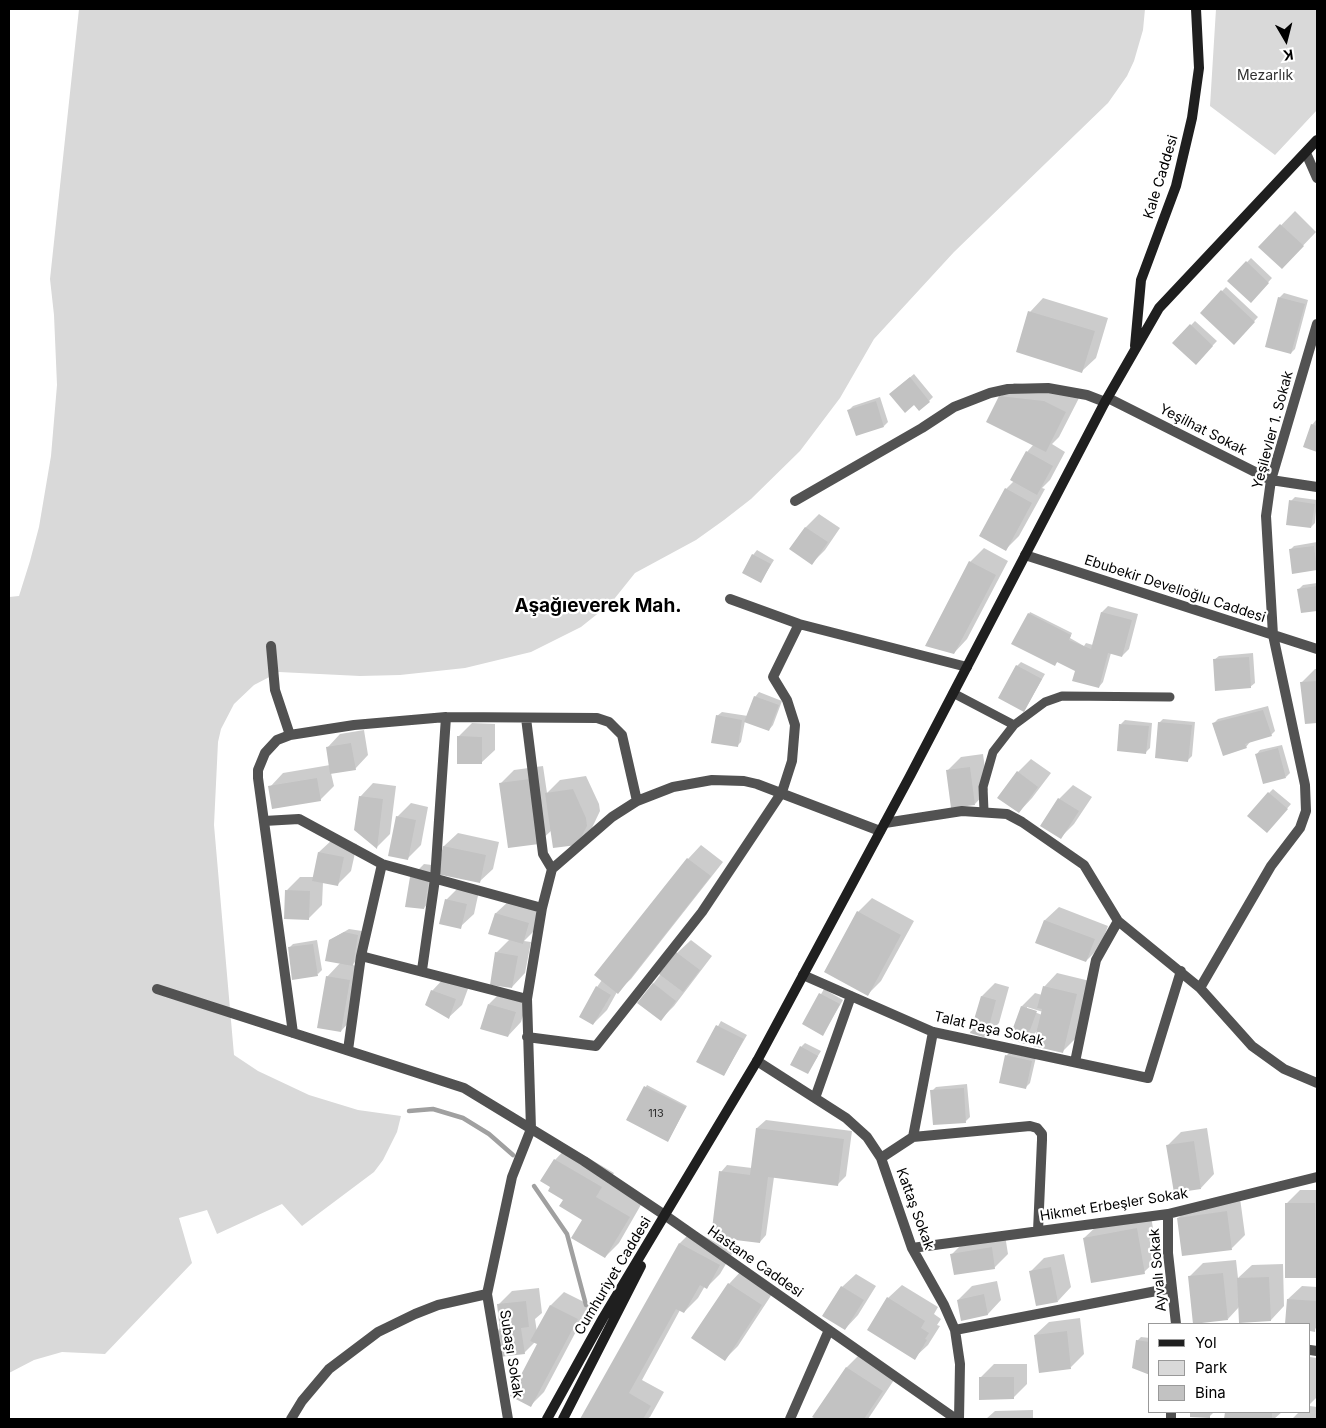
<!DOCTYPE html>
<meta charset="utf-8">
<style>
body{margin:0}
#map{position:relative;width:1326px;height:1428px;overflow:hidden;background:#fff;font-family:Inter,sans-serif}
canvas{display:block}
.frame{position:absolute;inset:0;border:10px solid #000;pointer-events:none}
.legend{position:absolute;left:1148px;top:1323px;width:162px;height:90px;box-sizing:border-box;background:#fff;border:1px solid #999;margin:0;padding:6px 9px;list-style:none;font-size:15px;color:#000}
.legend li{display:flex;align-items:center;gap:10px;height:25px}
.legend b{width:25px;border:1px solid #999}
.north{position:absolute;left:1261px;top:15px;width:50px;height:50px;-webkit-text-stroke:4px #fff;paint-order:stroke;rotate:172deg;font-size:14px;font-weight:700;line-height:20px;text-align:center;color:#000}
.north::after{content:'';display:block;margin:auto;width:18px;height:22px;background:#000;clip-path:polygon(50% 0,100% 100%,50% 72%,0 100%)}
</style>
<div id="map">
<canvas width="1326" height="1428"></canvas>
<div class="frame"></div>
<ul class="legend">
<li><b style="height:6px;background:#1f1f1f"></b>Yol</li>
<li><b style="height:14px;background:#d9d9d9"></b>Park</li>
<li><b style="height:14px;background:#c2c2c2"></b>Bina</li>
</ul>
<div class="north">K</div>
</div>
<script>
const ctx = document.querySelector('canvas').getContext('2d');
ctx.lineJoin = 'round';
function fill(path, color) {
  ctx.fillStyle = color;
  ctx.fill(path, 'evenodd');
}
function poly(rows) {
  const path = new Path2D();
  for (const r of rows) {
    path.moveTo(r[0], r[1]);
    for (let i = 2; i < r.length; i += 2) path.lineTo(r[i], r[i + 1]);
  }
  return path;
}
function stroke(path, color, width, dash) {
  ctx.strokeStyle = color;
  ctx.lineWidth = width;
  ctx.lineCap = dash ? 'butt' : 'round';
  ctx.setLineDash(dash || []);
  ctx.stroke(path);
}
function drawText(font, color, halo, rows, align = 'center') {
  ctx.font = font + ' Inter,sans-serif';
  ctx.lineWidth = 4.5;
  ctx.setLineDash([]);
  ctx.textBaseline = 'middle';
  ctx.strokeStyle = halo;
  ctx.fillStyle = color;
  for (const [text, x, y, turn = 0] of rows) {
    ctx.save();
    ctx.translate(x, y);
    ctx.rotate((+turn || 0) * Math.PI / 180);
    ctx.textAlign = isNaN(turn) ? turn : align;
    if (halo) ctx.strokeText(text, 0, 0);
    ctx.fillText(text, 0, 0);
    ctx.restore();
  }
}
fill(poly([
 [79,9,1145,9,1143,30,1134,61,1127,76,1108,103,954,252,874,339,840,398,800,451,751,499,724,520,696,540,635,573,611,603,581,627,531,652,465,668,400,675,360,676,279,672,254,685,234,704,221,729,218,742,214,825,234,1055,258,1071,309,1095,358,1110,401,1116,397,1132,383,1160,374,1172,302,1226,282,1204,217,1234,207,1210,179,1218,192,1263,105,1354,62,1352,34,1360,9,1373,9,597,19,596,30,561,39,527,51,456,57,385,54,315,50,279],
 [1216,9,1317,9,1317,110,1275,155,1210,106]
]), '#d9d9d9');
fill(poly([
 [1295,211,1316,232,1295,254,1260,247],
 [1251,258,1272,278,1251,301,1229,281],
 [1226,287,1258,317,1234,343,1201,313],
 [1284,293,1308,300,1295,349,1291,353,1279,298],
 [1043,298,1108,318,1096,358,1082,371,1030,312],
 [1195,321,1217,341,1196,363,1174,343],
 [914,374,933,397,929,401,895,390],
 [1014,383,1058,388,1079,398,1059,437,1052,444,1065,452,1050,480,1042,488,1045,489,1019,536,1006,549,1006,489,1014,481,1027,452,1034,444,1000,397],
 [880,397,888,422,884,426,849,410,853,406],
 [1316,420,1317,421,1317,450,1305,446,1312,425],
 [1295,497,1317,500,1315,523,1311,527,1291,501],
 [819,514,840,528,825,550,812,563,791,549,806,527],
 [1317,542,1317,569,1293,572,1290,550,1294,546],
 [984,548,1008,561,967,639,954,653,926,645,970,562],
 [757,550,774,560,761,581,753,555],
 [1317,583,1317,610,1302,612,1299,589,1303,585],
 [1108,606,1138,614,1129,649,1122,656,1111,653,1103,682,1099,687,1076,670,1058,661,1056,663,1029,614,1030,612,1072,633,1070,638,1084,646,1086,643,1093,645,1102,612],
 [1253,653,1255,683,1250,687,1214,660,1219,656],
 [1021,662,1045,674,1024,711,1017,666],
 [1315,669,1317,669,1317,721,1306,723,1301,683],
 [759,692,782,701,773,725,769,730,745,721,741,742,737,746,717,716,722,712,748,716,755,697],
 [1268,706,1275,731,1271,735,1250,742,1246,747,1214,723,1218,719],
 [1163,719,1195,722,1192,756,1188,760,1159,723],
 [1125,720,1152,723,1150,748,1146,752,1121,724],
 [472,723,495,724,495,750,481,763,458,737],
 [364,730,368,755,355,769,331,773,334,786,320,800,270,787,283,773,330,765,327,748,340,734],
 [1282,745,1290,773,1286,777,1256,755,1260,750],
 [983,754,988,790,975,804,947,771,961,757],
 [1031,759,1051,773,1032,798,1019,812,1018,772],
 [543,766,547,793,560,780,586,776,599,804,600,811,591,830,577,844,552,830,538,843,501,783,514,770],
 [373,783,396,786,390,834,377,847,360,797],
 [1073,785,1092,797,1074,824,1061,837,1042,825,1059,799],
 [1273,789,1291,804,1271,827,1269,793],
 [411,803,428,807,421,845,407,859,397,817],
 [458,833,499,842,493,869,479,882,440,873,437,894,424,908,411,877,424,864,440,866,444,846],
 [333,839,357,844,351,871,337,885,323,882,322,905,308,919,287,890,300,877,314,877,319,852],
 [701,845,723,862,631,979,617,992,607,1010,593,1024,597,987,688,859],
 [460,886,479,891,474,914,460,927,446,900],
 [872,898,914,921,881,981,868,994,858,912],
 [510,900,542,910,536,929,524,941,531,942,525,973,512,987,496,953,510,939,490,933,496,913],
 [1059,907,1108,926,1100,947,1086,961,1037,942,1045,920],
 [349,929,362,931,357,960,352,965,363,967,354,1017,341,1031,327,977,341,962,330,940],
 [317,940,322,970,318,974,289,948,293,944],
 [691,940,712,956,674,1006,661,1019,639,1002,677,953],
 [1057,973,1090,981,1076,1038,1062,1052,1039,1029,1025,1043,1022,1006,1035,993,1042,995,1044,987],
 [1027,1007,1043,1012,1042,1015,1027,1009],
 [445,977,469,986,462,1005,448,1018,432,991],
 [995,983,1009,987,999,1023,986,1036,982,996],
 [824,989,843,1000,823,1034,804,1024],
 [502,991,528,999,521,1022,508,1036,489,1004],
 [721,1021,747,1035,724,1075,698,1061],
 [805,1043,821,1051,808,1072,801,1047],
 [1010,1052,1036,1057,1030,1083,1026,1087,1006,1056],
 [967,1084,970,1117,966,1121,932,1091,936,1087],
 [647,1085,687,1106,669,1139,627,1120],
 [766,1120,852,1131,846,1176,837,1185,774,1177,766,1235,760,1242,721,1172,727,1165,752,1168,757,1128],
 [1207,1128,1214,1174,1201,1188,1168,1145,1181,1132],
 [568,1146,614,1173,608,1183,642,1203,619,1243,605,1257,584,1219,564,1199,555,1160],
 [1300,1190,1317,1190,1317,1275,1315,1277,1286,1204],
 [1240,1198,1245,1235,1232,1248,1178,1218,1192,1205],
 [1151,1216,1158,1259,1144,1272,1084,1238,1098,1225],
 [693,1230,733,1252,720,1274,707,1287,705,1286,698,1298,684,1312,680,1310,642,1380,664,1392,650,1417,647,1419,581,1419,680,1243],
 [1005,1235,1008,1254,994,1268,952,1254,965,1241],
 [1064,1254,1071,1287,1058,1301,1030,1272,1044,1258],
 [1236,1260,1238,1278,1252,1265,1283,1264,1284,1306,1271,1320,1239,1307,1228,1319,1189,1277,1203,1263],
 [742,1270,774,1291,738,1346,725,1359,729,1284],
 [856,1274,876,1286,858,1315,845,1329,842,1287],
 [997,1281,1001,1300,988,1314,962,1319,958,1300,972,1286],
 [902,1285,938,1307,934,1314,941,1319,937,1325,940,1326,928,1345,914,1358,888,1298],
 [1302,1286,1317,1287,1317,1327,1314,1330,1310,1330,1310,1324,1286,1324,1288,1299],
 [539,1288,542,1313,535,1319,537,1332,551,1305,564,1292,590,1305,544,1392,531,1405,539,1343,535,1342,524,1353,497,1331,501,1327,499,1304,512,1291],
 [1080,1318,1084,1354,1071,1367,1035,1335,1049,1322],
 [1141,1337,1150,1338,1150,1373,1137,1341],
 [860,1354,896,1377,868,1419,818,1419,814,1417,847,1367],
 [1310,1357,1317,1358,1317,1397,1310,1404],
 [994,1364,1027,1364,1027,1384,1013,1398,980,1378],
 [1310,1406,1317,1407,1317,1419,1292,1419,1299,1412,1310,1412],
 [1033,1410,1033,1419,986,1419,995,1411],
 [1191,1412,1214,1412,1210,1416,1191,1416],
 [1226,1412,1282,1412,1274,1419,1225,1418]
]), '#0003');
stroke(poly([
 [409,1111,433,1109,463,1118,489,1134,513,1155],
 [534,1186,567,1234,586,1305]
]), '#a0a0a0', 4.5);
fill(poly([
 [1280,224,1304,246,1282,269,1258,247],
 [1246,261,1269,283,1251,303,1227,281],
 [1221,290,1255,322,1234,345,1200,313],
 [1278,297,1305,304,1291,354,1265,347],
 [1028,311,1095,331,1082,373,1016,352],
 [1190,324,1213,346,1196,365,1172,343],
 [910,377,930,402,919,411,914,405,905,413,889,394],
 [999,396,1044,401,1066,412,1046,452,986,422],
 [876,401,884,427,856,436,847,410],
 [1311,424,1317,426,1317,452,1303,447],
 [1026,451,1053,466,1037,495,1010,480],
 [1005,488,1032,503,1006,551,979,536],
 [1289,500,1315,504,1311,528,1286,525],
 [805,527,828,542,812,565,789,549],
 [1314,546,1317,570,1292,574,1289,549],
 [752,554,771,564,761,583,742,573],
 [969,561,996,575,986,594,954,654,925,646],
 [1317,586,1317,611,1301,613,1297,589],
 [1101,612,1132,620,1122,657,1108,653,1099,688,1072,681,1075,671,1057,662,1055,666,1011,644,1028,613,1071,635,1069,640,1091,649],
 [1249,657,1251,688,1215,691,1213,659],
 [1016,665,1042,679,1024,712,998,698],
 [1317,681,1317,723,1305,724,1300,682],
 [754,696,779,705,769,731,744,722],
 [1263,710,1272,736,1245,744,1247,748,1223,756,1212,723],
 [716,715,742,720,738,747,711,743],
 [1158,722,1192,725,1188,762,1155,758],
 [1119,724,1149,726,1146,754,1117,751],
 [457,736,482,737,482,764,457,764],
 [351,743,356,770,330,774,326,747],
 [1278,748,1286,778,1263,784,1255,754],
 [970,767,975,805,951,808,946,770],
 [1017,771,1038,787,1019,813,997,798],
 [317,778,321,801,272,809,268,786],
 [530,779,539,844,508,848,499,783],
 [573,789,586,818,587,826,577,845,553,848,545,793],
 [1268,792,1288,809,1267,833,1247,816],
 [359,796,383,799,377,849,354,830],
 [1058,798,1079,811,1061,839,1040,826],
 [396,816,416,820,408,860,388,856],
 [443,846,486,855,480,883,437,874],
 [318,852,344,857,338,886,312,881],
 [687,858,711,876,618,994,594,975],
 [410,877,429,880,424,909,405,907],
 [285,890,310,891,309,920,284,919],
 [445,899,467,904,461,929,439,924],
 [857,911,901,935,868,996,824,972],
 [495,913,529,923,523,944,488,934],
 [1044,920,1095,939,1086,962,1035,943],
 [344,932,358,935,353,966,325,961,329,940],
 [313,944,318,976,292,980,288,947],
 [495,952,518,956,512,988,490,985],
 [676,952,700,970,683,992,659,974],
 [326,976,350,980,341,1032,317,1028],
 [653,983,676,1001,661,1021,637,1003],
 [596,986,611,995,593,1025,579,1017],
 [1043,986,1077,994,1063,1053,1033,1046,1042,1009,1037,1008],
 [431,990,456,999,449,1019,425,1005],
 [819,993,840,1004,823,1036,802,1024],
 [981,996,996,1000,986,1038,970,1033],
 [488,1004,516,1012,508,1037,480,1029],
 [1021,1006,1037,1011,1025,1044,1009,1039],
 [716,1025,744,1039,724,1076,696,1062],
 [800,1046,818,1056,808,1074,790,1065],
 [1005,1055,1032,1061,1026,1089,999,1083],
 [644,1086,686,1107,668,1142,626,1120],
 [964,1088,966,1123,933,1125,930,1090],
 [756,1128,844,1139,838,1186,768,1177,760,1243,711,1237,719,1171,750,1175],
 [1194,1141,1201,1189,1174,1193,1166,1145],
 [554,1159,602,1187,596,1197,630,1217,605,1258,571,1238,582,1220,559,1206,563,1200,548,1191,550,1187,540,1181],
 [1285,1203,1315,1203,1316,1278,1285,1278],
 [1227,1211,1232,1250,1182,1256,1177,1218],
 [1137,1228,1145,1274,1091,1283,1083,1238],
 [679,1243,720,1265,707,1289,700,1285,684,1313,676,1309,629,1393,651,1406,643,1419,580,1419],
 [992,1247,995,1269,954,1275,950,1254],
 [1051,1267,1058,1302,1036,1306,1029,1271],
 [1223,1273,1228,1320,1193,1324,1188,1276],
 [1269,1277,1271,1321,1239,1323,1237,1278],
 [728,1283,762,1305,725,1361,691,1338],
 [841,1286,864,1300,845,1330,822,1316],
 [984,1294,988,1315,961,1321,957,1300],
 [887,1297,925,1321,921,1328,929,1333,925,1339,927,1340,915,1360,867,1330],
 [1287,1299,1317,1301,1315,1332,1310,1331,1310,1324,1285,1324],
 [526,1301,529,1327,521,1328,525,1354,499,1357,496,1331,500,1331,497,1304],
 [550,1305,578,1319,531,1407,510,1396,537,1344,530,1341],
 [1067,1331,1071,1369,1039,1373,1034,1335],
 [1136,1340,1150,1342,1150,1375,1132,1368],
 [846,1367,883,1391,864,1419,816,1419,812,1417],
 [979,1377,1014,1377,1014,1399,979,1400],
 [1190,1412,1210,1412,1210,1418,1190,1417],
 [1225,1412,1272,1412,1272,1419,1224,1419]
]), '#c2c2c2');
stroke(poly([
 [953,693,1014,725],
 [984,811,983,787,993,752,1014,725,1045,702,1062,696,1170,697]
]), '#525252', 9);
stroke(poly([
 [1306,153,1317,178],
 [1108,398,1271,480,1317,487],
 [795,501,922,428,954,407,990,393,1008,389,1048,388,1087,395,1105,402],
 [1025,555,1317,649],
 [730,599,799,624,967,667],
 [271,646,275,690,290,735],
 [526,718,543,854,552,869],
 [264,821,299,819,382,864,542,908],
 [885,823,962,811,1007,814,1022,822,1084,865,1118,921,1200,988,1252,1046,1284,1069,1317,1083],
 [361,956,527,999],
 [422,970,435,879,446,717],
 [803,975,933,1032,1148,1078,1181,971],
 [1200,988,1271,866,1300,828,1306,811,1305,785,1273,635,1266,516,1271,480,1317,324],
 [157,989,464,1088,584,1161,666,1216,956,1419],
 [293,1033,258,778,258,770,265,753,277,740,290,735,354,725,446,717,597,718,609,722,622,735,637,801],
 [527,1037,596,1046,702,912,782,792,792,761,795,725,787,700,773,677,799,624],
 [348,1050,361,956,382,864],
 [757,1061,846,1118,867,1137,881,1158,912,1248,944,1305,955,1330,960,1364,959,1419],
 [1075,1062,1096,960,1118,921],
 [815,1098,851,996],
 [913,1137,933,1032],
 [881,1158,913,1137,1030,1126,1037,1128,1042,1134,1042,1140,1038,1231],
 [1168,1214,1168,1253,1176,1324],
 [912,1248,1168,1214,1317,1177],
 [955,1330,1172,1288],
 [1310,1350,1317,1351],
 [291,1419,302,1401,329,1369,378,1332,415,1314,438,1305,487,1294],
 [508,1419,487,1294,512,1177,531,1129,527,999,542,908,552,869,612,817,637,801,673,787,712,780,744,781,757,784,880,831],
 [790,1419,829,1330],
 [1171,1419,1171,1412]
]), '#525252', 10);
stroke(poly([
 [1135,346,1141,280,1176,186,1192,118,1199,68,1196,9],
 [547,1419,603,1318,757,1061,910,776,1105,402,1159,308,1317,140],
 [563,1419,641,1266]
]), '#1f1f1f', 10);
drawText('11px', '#303030', null, [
 ["113",656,1114]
]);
drawText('14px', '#303030', '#fff', [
 ["Mezarlık",1265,76]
]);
drawText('14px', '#000', '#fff', [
 ["Kale Caddesi",1161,177,-73],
 ["Yeşilhat Sokak",1203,430,27],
 ["Yeşilevler 1. Sokak",1273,430,-75],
 ["Ebubekir Develioğlu Caddesi",1175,589,18],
 ["Talat Paşa Sokak",989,1029,13],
 ["Hikmet Erbeşler Sokak",1114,1205,-9],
 ["Kattaş Sokak",915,1209,70],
 ["Hastane Caddesi",755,1262,35],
 ["Ayvalı Sokak",1158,1270,-95],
 ["Cumhuriyet Caddesi",613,1276,-59],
 ["Subaşı Sokak",511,1354,81]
]);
drawText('bold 19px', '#000', '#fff', [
 ["Aşağıeverek Mah.",598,606]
]);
</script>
